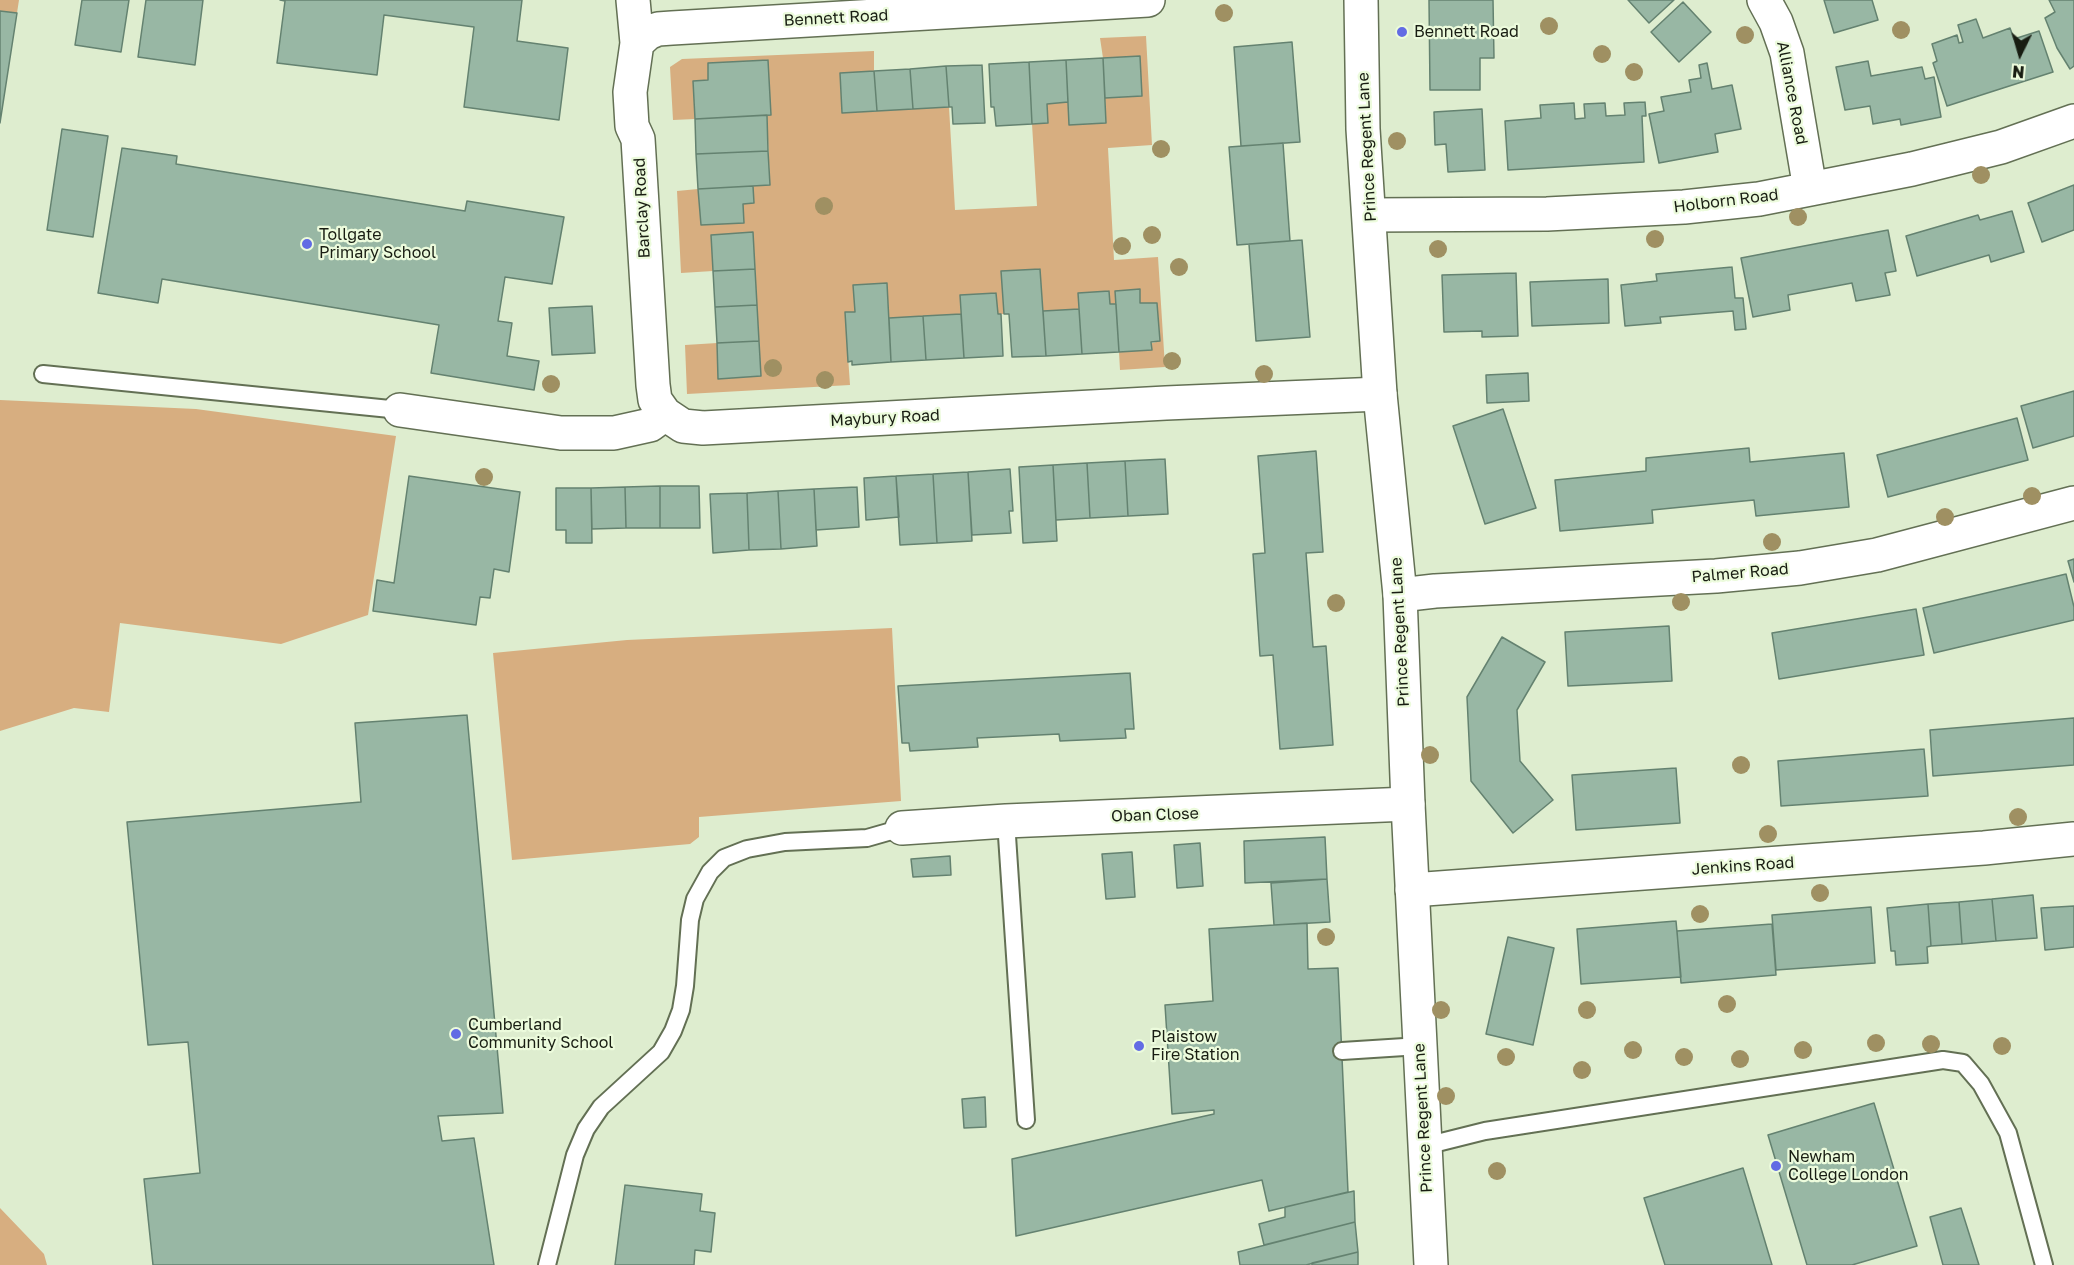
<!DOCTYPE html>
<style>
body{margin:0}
#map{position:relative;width:2074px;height:1265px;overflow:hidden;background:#deedcf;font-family:"Golos Text",sans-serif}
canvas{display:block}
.north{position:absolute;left:1990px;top:24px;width:60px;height:60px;-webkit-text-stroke:4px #ecfbdc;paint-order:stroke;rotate:185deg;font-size:16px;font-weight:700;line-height:24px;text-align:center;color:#181d12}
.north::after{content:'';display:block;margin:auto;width:21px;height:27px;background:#181d12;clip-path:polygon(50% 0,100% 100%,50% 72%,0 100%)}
</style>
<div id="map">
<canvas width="2074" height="1265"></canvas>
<div class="north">N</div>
</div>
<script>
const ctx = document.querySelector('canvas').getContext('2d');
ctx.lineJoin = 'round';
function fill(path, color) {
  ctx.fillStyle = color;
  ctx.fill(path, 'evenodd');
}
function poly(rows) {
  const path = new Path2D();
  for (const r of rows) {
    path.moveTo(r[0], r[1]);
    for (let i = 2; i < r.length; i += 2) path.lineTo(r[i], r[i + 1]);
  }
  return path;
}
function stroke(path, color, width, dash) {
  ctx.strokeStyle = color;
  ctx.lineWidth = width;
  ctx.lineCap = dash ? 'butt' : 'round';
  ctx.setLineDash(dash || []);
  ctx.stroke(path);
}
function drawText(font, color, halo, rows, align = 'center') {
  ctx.font = font + ' "Golos Text",sans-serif';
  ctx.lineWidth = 4.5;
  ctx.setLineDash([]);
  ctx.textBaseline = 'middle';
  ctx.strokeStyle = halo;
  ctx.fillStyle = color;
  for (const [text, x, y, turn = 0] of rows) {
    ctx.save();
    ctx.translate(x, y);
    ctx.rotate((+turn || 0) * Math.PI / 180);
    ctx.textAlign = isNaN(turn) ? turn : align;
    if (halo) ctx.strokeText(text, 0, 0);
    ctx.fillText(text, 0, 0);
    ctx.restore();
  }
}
fill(poly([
 [0,0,19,0,0,123],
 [1146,36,1152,145,1108,148,1114,260,1158,257,1165,367,1120,370,1119,352,1160,341,1157,303,1140,303,1139,289,1115,291,1116,304,1110,304,1109,291,1079,309,1043,311,1040,270,1002,271,1004,314,998,314,996,293,960,295,961,314,889,318,887,283,854,286,855,312,845,313,850,385,687,394,685,345,717,343,719,379,761,376,753,233,711,235,713,271,681,273,677,191,698,189,701,225,743,223,743,204,754,203,753,186,770,185,767,115,771,115,767,60,708,63,708,80,693,81,695,119,673,120,670,67,682,59,874,51,874,71,840,73,842,113,949,107,955,210,1037,206,1032,124,1048,123,1047,104,1068,102,1106,123,1105,98,1142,96,1140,56,1103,58,1100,38],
 [0,400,196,409,396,436,368,615,281,644,120,623,109,712,74,708,0,731],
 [892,628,901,801,699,817,699,837,690,844,512,860,493,653,627,640],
 [0,1208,44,1254,47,1265,0,1265]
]), '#d7ae80');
const building = poly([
 [82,0,129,0,121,52,75,45,82,0],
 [146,0,203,0,195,65,138,57,146,0],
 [280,0,522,0,517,41,568,48,559,120,464,107,474,27,384,15,377,75,277,63,285,1,280,0],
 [1429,0,1493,0,1494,58,1480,58,1480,90,1430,90,1429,0],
 [1628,0,1674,0,1649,23,1628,0],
 [1824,0,1872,0,1878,20,1834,33,1824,0],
 [2049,0,2074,0,2074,66,2070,69,2057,48,2045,18,2055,12,2049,0],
 [1683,2,1711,32,1679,62,1651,32,1683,2],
 [0,11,17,13,0,123,0,11],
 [1976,19,1983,38,2010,28,2014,39,2039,31,2053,72,1947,106,1933,63,1937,61,1932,44,1957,35,1959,43,1963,42,1958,25,1976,19],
 [1292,42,1300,142,1241,146,1234,47,1292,42],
 [1140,56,1142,96,1105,98,1103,58,1140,56],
 [1103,58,1106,123,1069,125,1066,60,1103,58],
 [768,60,771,115,695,119,693,81,708,80,708,63,768,60],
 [1066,60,1068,102,1047,104,1048,123,1032,124,1029,62,1066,60],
 [1868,61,1871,76,1922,67,1925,79,1934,77,1941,117,1901,125,1900,119,1873,124,1870,106,1845,110,1836,67,1868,61],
 [1029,62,1032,124,996,126,994,107,991,107,989,64,1029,62],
 [1707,63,1712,89,1732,85,1741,129,1715,134,1718,152,1659,163,1649,114,1664,111,1661,97,1691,92,1689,80,1701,78,1699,65,1707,63],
 [982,65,985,123,953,124,952,107,949,107,946,66,982,65],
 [946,66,949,107,913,109,910,69,946,66],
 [910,69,913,109,877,111,874,71,910,69],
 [874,71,877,111,842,113,840,73,874,71],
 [1645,102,1646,116,1642,116,1644,162,1508,170,1505,121,1541,118,1540,105,1574,103,1575,119,1585,118,1584,104,1605,103,1606,116,1625,115,1624,103,1645,102],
 [1482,109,1485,170,1448,172,1446,144,1435,145,1434,112,1482,109],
 [767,115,768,151,696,154,695,119,767,115],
 [62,129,108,136,93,237,47,230,62,129],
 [1283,143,1290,241,1237,245,1229,147,1283,143],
 [122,148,177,156,176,164,465,211,467,201,564,217,552,284,505,277,498,321,512,323,507,356,539,361,534,390,431,373,439,325,162,279,158,303,98,293,122,148],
 [768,151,770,185,698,189,696,154,768,151],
 [2074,185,2074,230,2042,242,2028,203,2074,185],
 [753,186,754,203,743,204,744,223,701,225,698,189,753,186],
 [2012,211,2024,252,1991,262,1989,255,1917,276,1906,236,1978,215,1980,220,2012,211],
 [1888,230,1896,271,1885,273,1890,295,1856,301,1852,283,1788,295,1790,310,1753,317,1741,258,1888,230],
 [753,232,755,269,713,271,711,235,753,232],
 [1302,240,1310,337,1256,341,1249,244,1302,240],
 [1732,267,1735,298,1743,298,1746,329,1735,330,1733,311,1660,317,1661,323,1625,326,1621,285,1657,281,1656,274,1732,267],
 [755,269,757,305,715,307,713,271,755,269],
 [1040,269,1046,356,1012,357,1009,314,1004,314,1001,271,1040,269],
 [1516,273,1518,336,1482,337,1482,331,1444,332,1442,275,1516,273],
 [1608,279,1609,323,1532,326,1530,282,1608,279],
 [887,283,891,362,852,365,852,361,848,362,845,312,855,312,853,285,887,283],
 [1140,289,1140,303,1157,303,1160,341,1151,342,1152,350,1119,352,1115,291,1140,289],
 [1109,291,1110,304,1116,304,1119,352,1082,354,1078,293,1109,291],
 [996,293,998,314,1001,314,1003,356,964,358,960,295,996,293],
 [757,305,759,341,717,343,715,307,757,305],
 [592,306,595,353,552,355,549,308,592,306],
 [1079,309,1082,354,1046,356,1043,311,1079,309],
 [961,314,964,358,926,360,923,316,961,314],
 [923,316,926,360,891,362,889,318,923,316],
 [759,341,761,376,718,379,717,343,759,341],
 [1528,373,1529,401,1487,403,1486,375,1528,373],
 [2074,391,2074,436,2033,448,2021,406,2074,391],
 [1503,409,1536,508,1485,524,1453,426,1503,409],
 [2017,418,2028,460,1888,497,1877,455,2017,418],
 [1749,448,1750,462,1844,453,1849,507,1756,516,1754,500,1652,510,1653,523,1560,531,1555,480,1646,471,1646,458,1749,448],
 [1316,451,1323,552,1306,553,1313,647,1326,646,1333,745,1280,749,1273,655,1260,656,1253,554,1265,553,1258,456,1316,451],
 [1165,459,1168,514,1128,516,1125,461,1165,459],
 [1125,461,1128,516,1090,518,1087,463,1125,461],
 [1087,463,1090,518,1056,520,1053,465,1087,463],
 [1053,465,1057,541,1023,543,1019,467,1053,465],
 [1010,469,1013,511,1009,511,1011,533,972,535,968,472,1010,469],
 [968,472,972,541,937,543,933,474,968,472],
 [933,474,937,543,900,545,896,476,933,474],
 [409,476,520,492,509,572,494,569,490,598,480,597,476,625,373,611,377,580,394,583,409,476],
 [896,476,899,517,866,520,864,478,896,476],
 [660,486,660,528,626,528,625,487,660,486],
 [660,486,699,486,700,528,660,528,660,486],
 [625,487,626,528,592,529,591,488,625,487],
 [857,487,859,527,816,530,814,489,857,487],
 [556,488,591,488,592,543,566,543,566,530,556,530,556,488],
 [814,489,817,546,781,549,778,491,814,489],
 [778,491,781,549,749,550,747,493,778,491],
 [747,493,749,550,713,553,710,494,747,493],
 [2074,559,2074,582,2068,561,2074,559],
 [2066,574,2074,607,2074,620,1934,653,1923,608,2066,574],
 [1916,609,1924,655,1779,679,1772,633,1916,609],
 [1669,626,1672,681,1568,686,1565,632,1669,626],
 [1502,637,1545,662,1517,710,1520,761,1553,800,1513,833,1471,781,1467,697,1502,637],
 [1130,673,1134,729,1125,729,1126,738,1060,741,1059,734,977,738,978,747,910,751,909,743,902,743,898,686,1130,673],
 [467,715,503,1113,438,1116,442,1141,474,1138,494,1265,153,1265,144,1179,200,1173,188,1042,148,1045,127,822,361,802,355,723,467,715],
 [2074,718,2074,765,1933,776,1930,730,2074,718],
 [1924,749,1928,796,1781,806,1778,761,1924,749],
 [1676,768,1680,823,1576,830,1572,775,1676,768],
 [1325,837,1327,879,1245,883,1244,841,1325,837],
 [1200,843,1203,886,1177,888,1174,845,1200,843],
 [1132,852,1135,897,1106,899,1102,854,1132,852],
 [950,856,951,875,913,877,911,859,950,856],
 [1327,879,1330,922,1274,925,1271,883,1327,879],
 [2033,895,2037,938,1996,941,1992,899,2033,895],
 [1992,899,1996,941,1962,944,1959,902,1992,899],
 [1959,902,1962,944,1931,946,1928,904,1959,902],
 [1928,904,1931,946,1927,947,1928,963,1896,965,1895,951,1891,951,1887,908,1928,904],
 [2074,906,2074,947,2045,950,2041,908,2074,906],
 [1871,907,1875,963,1776,970,1772,915,1871,907],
 [1676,921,1681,977,1581,984,1577,929,1676,921],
 [1307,923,1308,969,1338,968,1348,1192,1269,1211,1262,1180,1016,1236,1012,1159,1214,1114,1214,1110,1172,1114,1165,1005,1213,1001,1209,929,1307,923],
 [1772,924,1776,975,1681,983,1677,931,1772,924],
 [1508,937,1554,948,1533,1045,1486,1034,1508,937],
 [985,1097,986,1127,964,1128,962,1099,985,1097],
 [1874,1103,1917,1246,1852,1265,1807,1265,1768,1135,1874,1103],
 [1743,1168,1772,1265,1665,1265,1644,1198,1743,1168],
 [625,1185,702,1194,700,1211,715,1213,711,1252,695,1250,694,1265,615,1265,625,1185],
 [1354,1191,1355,1222,1264,1245,1259,1224,1285,1217,1285,1207,1354,1191],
 [1961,1208,1979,1265,1943,1265,1930,1217,1961,1208],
 [1355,1222,1358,1252,1306,1265,1240,1265,1238,1252,1355,1222],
 [1358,1252,1358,1265,1312,1265,1312,1263,1358,1252]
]);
fill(building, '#98b7a4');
stroke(building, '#648270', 1.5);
const lane = poly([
 [43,374,400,410],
 [1006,821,1026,1120],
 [1342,1051,1420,1046],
 [1425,1146,1485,1131,1943,1060,1963,1063,1981,1084,2008,1133,2044,1265],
 [547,1265,575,1155,586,1129,601,1107,661,1052,673,1031,681,1010,685,986,690,920,695,899,710,872,724,858,747,849,785,842,867,838,902,828]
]);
const street = poly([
 [633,0,637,43,630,92,632,126,638,139,653,385,655,400,665,414,683,426,703,428,1166,403,1380,394],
 [1764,0,1776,22,1787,53,1810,189],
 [637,43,648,33,658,29,672,28,1148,0],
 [1370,215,1547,214,1684,207,1759,199,1912,169,2001,147,2074,121],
 [400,410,561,433,614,433,650,425,665,414],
 [1400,595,1435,591,1716,576,1800,568,1877,555,2074,503],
 [902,828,1006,821,1408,804],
 [1412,890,1984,848,2074,839]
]);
const primary = poly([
 [1361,0,1363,129,1380,394,1400,595,1408,804,1431,1265]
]);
stroke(lane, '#637054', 20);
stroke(street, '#637054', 36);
stroke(primary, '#637054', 36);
stroke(lane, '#fff', 16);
stroke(street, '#fff', 33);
stroke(primary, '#fff', 33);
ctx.fillStyle = '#9f9062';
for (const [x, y] of [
 [1224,13],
 [1549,26],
 [1901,30],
 [1745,35],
 [1602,54],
 [1634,72],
 [1397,141],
 [1161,149],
 [1981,175],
 [824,206],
 [1798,217],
 [1152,235],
 [1655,239],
 [1122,246],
 [1438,249],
 [1179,267],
 [1172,361],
 [773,368],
 [1264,374],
 [825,380],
 [551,384],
 [484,477],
 [2032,496],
 [1945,517],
 [1772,542],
 [1681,602],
 [1336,603],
 [1430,755],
 [1741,765],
 [2018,817],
 [1768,834],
 [1820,893],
 [1700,914],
 [1326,937],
 [1727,1004],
 [1441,1010],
 [1587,1010],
 [1876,1043],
 [1931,1044],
 [2002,1046],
 [1633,1050],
 [1803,1050],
 [1506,1057],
 [1684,1057],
 [1740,1059],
 [1582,1070],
 [1446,1096],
 [1497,1171]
]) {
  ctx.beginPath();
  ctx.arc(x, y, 9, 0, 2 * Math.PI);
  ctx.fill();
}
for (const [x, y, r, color] of [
 [1402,32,6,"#626be4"],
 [307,244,6,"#626be4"],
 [456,1034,6,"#626be4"],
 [1139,1046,6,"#626be4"],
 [1776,1166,6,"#626be4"]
]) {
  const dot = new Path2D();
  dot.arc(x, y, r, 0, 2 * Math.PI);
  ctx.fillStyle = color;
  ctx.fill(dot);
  stroke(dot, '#ecfbdc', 2);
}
drawText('16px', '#181d12', '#ecfbdc', [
 ["Bennett Road",836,18,-3],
 ["Alliance Road",1792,93,79],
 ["Prince Regent Lane",1367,147,-93],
 ["Holborn Road",1726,201,-7],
 ["Barclay Road",642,208,-93],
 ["Maybury Road",885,418,-3],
 ["Palmer Road",1740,573,-5],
 ["Prince Regent Lane",1400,632,-93],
 ["Oban Close",1155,815,-2],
 ["Jenkins Road",1743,866,-4],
 ["Prince Regent Lane",1423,1118,-93]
]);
drawText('16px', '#181d12', '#ecfbdc', [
 ["Bennett Road",1414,32],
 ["Tollgate",319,235],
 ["Primary School",319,253],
 ["Cumberland",468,1025],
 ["Community School",468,1043],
 ["Plaistow",1151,1037],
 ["Fire Station",1151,1055],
 ["Newham",1788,1157],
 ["College London",1788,1175]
], 'left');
</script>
